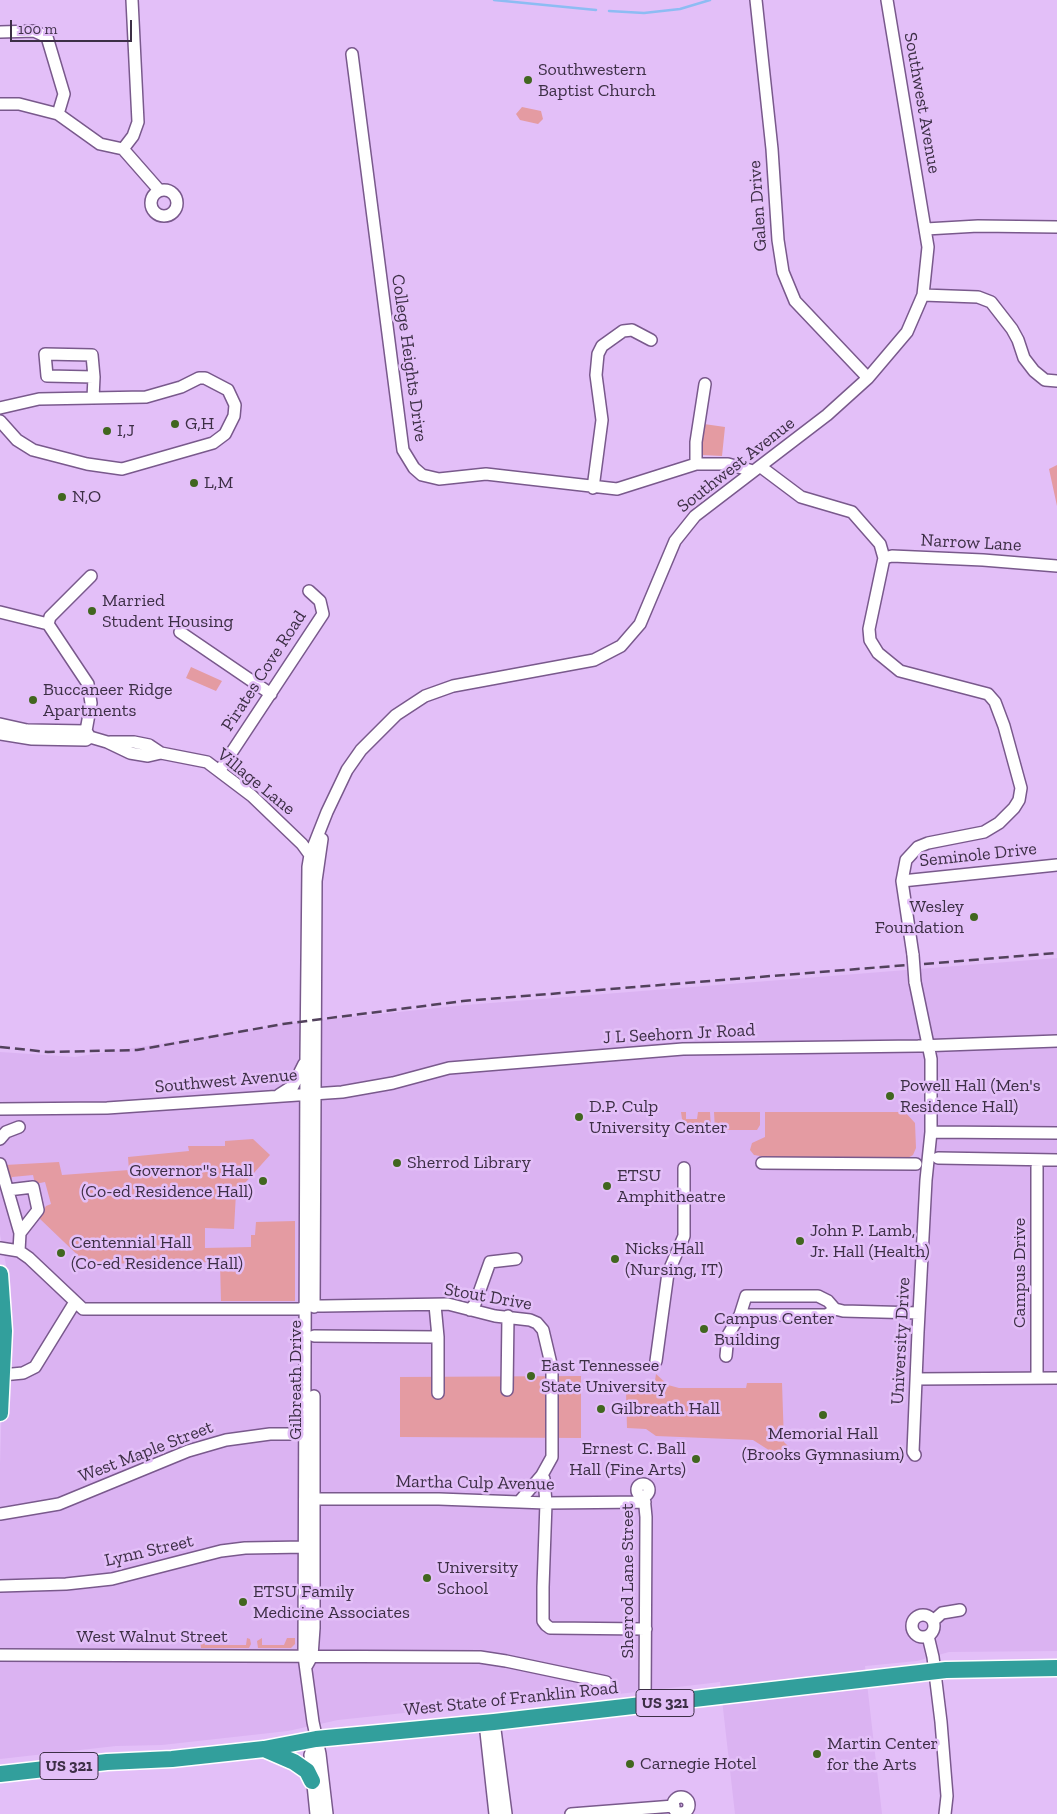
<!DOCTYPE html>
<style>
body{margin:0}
#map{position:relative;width:1057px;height:1814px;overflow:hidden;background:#e3bff8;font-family:"Zilla Slab",serif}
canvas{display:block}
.scale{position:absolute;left:10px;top:20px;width:122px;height:22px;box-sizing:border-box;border:2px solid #3d2f46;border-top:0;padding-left:6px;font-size:15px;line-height:18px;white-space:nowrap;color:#3d2f46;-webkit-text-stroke:4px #e3bff8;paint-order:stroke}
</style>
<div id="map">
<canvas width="1057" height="1814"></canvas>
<div class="scale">100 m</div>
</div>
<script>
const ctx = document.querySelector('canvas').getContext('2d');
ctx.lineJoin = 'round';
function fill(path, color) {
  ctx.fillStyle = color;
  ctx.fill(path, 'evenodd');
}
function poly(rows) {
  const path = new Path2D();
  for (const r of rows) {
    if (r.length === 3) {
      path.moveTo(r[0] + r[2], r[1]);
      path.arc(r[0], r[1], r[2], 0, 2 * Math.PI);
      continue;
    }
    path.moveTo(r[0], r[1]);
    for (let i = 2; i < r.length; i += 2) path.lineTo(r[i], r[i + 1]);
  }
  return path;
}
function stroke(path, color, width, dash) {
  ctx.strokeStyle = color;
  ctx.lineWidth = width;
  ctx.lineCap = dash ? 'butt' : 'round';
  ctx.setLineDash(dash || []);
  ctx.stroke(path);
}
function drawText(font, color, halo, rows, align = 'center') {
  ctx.font = font + ' "Zilla Slab",serif';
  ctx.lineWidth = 5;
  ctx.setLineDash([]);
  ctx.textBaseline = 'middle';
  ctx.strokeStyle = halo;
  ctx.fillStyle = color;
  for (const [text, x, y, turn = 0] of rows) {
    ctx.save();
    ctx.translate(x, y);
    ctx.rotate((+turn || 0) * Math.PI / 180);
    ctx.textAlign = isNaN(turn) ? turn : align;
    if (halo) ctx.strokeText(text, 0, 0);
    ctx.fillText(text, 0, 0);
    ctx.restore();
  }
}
fill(poly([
 [1057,958,1057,1651,949,1652,917,1661,865,1666,882,1814,735,1814,720,1682,526,1705,460,1707,338,1720,288,1731,162,1745,116,1746,0,1759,0,1465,6,1265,0,1234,0,1052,75,1057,293,1023,466,1005]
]), '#dbb3f2');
fill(poly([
 [522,107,541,111,543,119,538,124,520,120,516,114],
 [704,424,725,427,722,456,702,455],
 [1057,465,1057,506,1049,469],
 [191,667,222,681,216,691,186,678],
 [681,1112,686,1112,686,1119,697,1119,698,1112,710,1112,711,1129,685,1127,685,1122,682,1119],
 [714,1112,760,1112,760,1125,757,1130,715,1130],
 [765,1112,905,1112,915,1123,916,1148,913,1155,904,1160,768,1159,766,1157,754,1155,750,1150,752,1143,765,1137],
 [253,1139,270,1155,236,1193,234,1229,205,1228,205,1248,251,1247,251,1235,255,1235,256,1222,295,1221,295,1301,221,1301,220,1262,87,1264,39,1218,46,1206,51,1204,45,1182,35,1184,33,1175,12,1177,11,1184,5,1165,59,1162,62,1175,129,1170,128,1157,189,1151,188,1146,225,1146,225,1141],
 [656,1374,668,1385,679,1388,746,1388,747,1383,782,1383,784,1442,789,1447,788,1450,775,1454,753,1440,656,1436,646,1429,627,1428,626,1392,643,1390,654,1387],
 [581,1376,581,1438,400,1437,400,1377],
 [202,1638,205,1645,246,1645,247,1638,250,1639,251,1644,249,1648,201,1648,200,1639],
 [262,1638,262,1645,284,1645,287,1638,295,1638,295,1644,291,1648,258,1648,257,1641]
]), '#e49ba2');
stroke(poly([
 [494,0,596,10],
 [609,11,644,13,680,9,710,0]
]), '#8dbcf3', 2.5);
const minor = poly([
 [756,0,772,149,778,240,783,272,795,301,868,378],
 [0,32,34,31,47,37,64,94,58,114],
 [352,54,403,450,414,468,422,475,439,479,486,474,617,489,696,464,728,464,753,471],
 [0,104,19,104,58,114,100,144,123,149],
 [123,149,133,136,138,122,132,0],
 [123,149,159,190],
 [164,203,13],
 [926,229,978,226,1057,227],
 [923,295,978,297,991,302,1012,329,1018,340,1024,358,1034,371,1045,380,1057,381],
 [93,398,94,377,92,355,45,354,47,376,94,377],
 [0,408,39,399,146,397,181,387,199,378,205,378,228,390,235,405,234,416,225,434,213,443,122,469,87,464,33,450,17,440,0,421],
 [696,464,696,442,705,384],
 [761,467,801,497,852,512,880,544,884,558,869,629,870,640,878,653,900,671,988,694,995,702,1004,726,1021,788,1019,800,1014,808,999,823,984,832,928,843,918,847,906,860,902,881,913,955],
 [593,488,602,420,596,375,598,354,602,346,623,331,632,330,651,340],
 [884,558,892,556,983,560,1057,566],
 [0,612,48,624],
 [48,624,88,684,91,703,86,731,90,737,107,742,130,753,148,756,161,753,207,762,252,796,302,844,310,855,316,856],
 [48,624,50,617,91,576],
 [180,632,271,694],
 [0,724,27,730,86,731],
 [0,734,32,739,86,740,90,737],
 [110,742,134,742,149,745,161,753],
 [220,770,323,614,320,601,309,591],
 [902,881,1057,865],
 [915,982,931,1059,931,1132,926,1180,918,1332,913,1452,915,1455],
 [279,1095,293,1086,304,1064],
 [0,1109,107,1108,342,1092,393,1083,449,1068,683,1049,918,1046,1057,1041],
 [931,1132,1057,1133],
 [0,1139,6,1132,19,1127],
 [938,1158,1057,1160],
 [762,1163,916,1164],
 [0,1164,20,1233,19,1251],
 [1037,1167,1037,1378],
 [8,1190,33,1187,38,1210,20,1233],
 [0,1248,19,1251,29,1258,83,1309,300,1309,306,1306,323,1306,448,1304,495,1316,530,1320,537,1323,543,1330,552,1368,552,1457,542,1475,519,1502],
 [435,1305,438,1337,438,1393],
 [314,1307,316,881,322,839],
 [470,1310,475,1304,490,1262,516,1259],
 [740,1315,827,1315,835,1309],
 [314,1336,438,1337],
 [726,1356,728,1335,740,1315,746,1296,818,1296,828,1301,835,1309,843,1311,919,1313],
 [656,1361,668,1273,684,1236,684,1168],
 [2,1375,23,1373,35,1367,75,1302],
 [916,1379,1057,1378],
 [507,1390,508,1316],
 [542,1475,544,1479,546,1503,543,1587,543,1621,546,1625,550,1628,646,1629],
 [643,1490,6],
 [644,1496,646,1517,645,1705],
 [307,1499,439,1499,546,1503,645,1502],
 [0,1514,59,1504,188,1451,226,1440,270,1434,306,1434],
 [0,1586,66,1584,112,1579,221,1551,245,1548,306,1547],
 [923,1626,11],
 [933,1621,942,1613,960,1610],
 [928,1636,933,1657,941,1722,947,1796,945,1814],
 [0,1655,480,1657,506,1661,606,1682],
 [307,1665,312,1656,314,1628,314,1396],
 [494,1722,506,1814],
 [485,1723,495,1814],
 [681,1805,8],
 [316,1814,310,1755,316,1739],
 [327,1814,320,1754,313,1722,304,1656,306,1057,308,867,310,855,327,812,347,770,361,750,396,715,425,696,453,686,594,660,621,646,640,624,675,541,695,516,827,415,868,378,907,332,923,295,928,247,887,0],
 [571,1814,674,1806]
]);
const highway = poly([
 [0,1274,4,1331,0,1413],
 [264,1749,294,1762,307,1771,312,1781],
 [0,1774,107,1762,172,1759,264,1749,316,1739,494,1722,946,1670,1057,1668]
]);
stroke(minor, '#79598c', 14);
stroke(highway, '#fff', 19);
stroke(minor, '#fff', 11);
stroke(highway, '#329f9c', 16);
stroke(poly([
 [924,964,1057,953],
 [0,1047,48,1052,137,1050,283,1024,463,1001,907,965]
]), '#52415c', 2.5, [10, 5]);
const minorBridge = poly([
 [913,955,915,982]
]);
stroke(minorBridge, '#79598c', 14, []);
stroke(minorBridge, '#fff', 11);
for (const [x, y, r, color] of [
 [528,80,5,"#41661f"],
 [175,424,5,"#41661f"],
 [107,431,5,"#41661f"],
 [194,483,5,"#41661f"],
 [62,497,5,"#41661f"],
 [92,611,5,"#41661f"],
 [33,700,5,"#41661f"],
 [974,917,5,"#41661f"],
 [890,1096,5,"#41661f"],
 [579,1117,5,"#41661f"],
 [397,1163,5,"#41661f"],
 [263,1181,5,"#41661f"],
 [607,1186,5,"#41661f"],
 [800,1241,5,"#41661f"],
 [61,1253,5,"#41661f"],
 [615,1259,5,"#41661f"],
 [704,1329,5,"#41661f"],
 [531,1376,5,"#41661f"],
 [601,1409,5,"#41661f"],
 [823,1415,5,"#41661f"],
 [696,1459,5,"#41661f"],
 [427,1578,5,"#41661f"],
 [243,1602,5,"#41661f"],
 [817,1754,5,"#41661f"],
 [630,1764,5,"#41661f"]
]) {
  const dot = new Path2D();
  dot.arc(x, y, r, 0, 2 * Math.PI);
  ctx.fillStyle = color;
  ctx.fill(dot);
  stroke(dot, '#e3bff8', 2);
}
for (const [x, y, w] of [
 [665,1703,58],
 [69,1766,58]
]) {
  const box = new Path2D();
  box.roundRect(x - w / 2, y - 13.5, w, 27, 4);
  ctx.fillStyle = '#e3bff8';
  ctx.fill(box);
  stroke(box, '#3d2f46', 1);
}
drawText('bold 16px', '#3d2f46', null, [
 ["US 321",665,1703],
 ["US 321",69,1766]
]);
drawText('18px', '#3d2f46', '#e3bff8', [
 ["Southwestern",538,70],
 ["Baptist Church",538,91],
 ["G,H",185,424],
 ["I,J",117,431],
 ["L,M",204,483],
 ["N,O",72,497],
 ["Married",102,601],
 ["Student Housing",102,622],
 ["Buccaneer Ridge",43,690],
 ["Apartments",43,711],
 ["Wesley",964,907,"right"],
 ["Foundation",964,928,"right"],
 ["Powell Hall (Men's",900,1086],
 ["Residence Hall)",900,1107],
 ["D.P. Culp",589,1107],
 ["University Center",589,1128],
 ["Sherrod Library",407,1163],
 ["Governor\"s Hall",253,1171,"right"],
 ["(Co-ed Residence Hall)",253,1192,"right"],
 ["ETSU",617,1176],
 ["Amphitheatre",617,1197],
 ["John P. Lamb,",810,1231],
 ["Jr. Hall (Health)",810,1252],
 ["Centennial Hall",71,1243],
 ["(Co-ed Residence Hall)",71,1264],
 ["Nicks Hall",625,1249],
 ["(Nursing, IT)",625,1270],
 ["Campus Center",714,1319],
 ["Building",714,1340],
 ["East Tennessee",541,1366],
 ["State University",541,1387],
 ["Gilbreath Hall",611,1409],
 ["Memorial Hall",823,1434,"center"],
 ["(Brooks Gymnasium)",823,1455,"center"],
 ["Ernest C. Ball",686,1449,"right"],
 ["Hall (Fine Arts)",686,1470,"right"],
 ["University",437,1568],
 ["School",437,1589],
 ["ETSU Family",253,1592],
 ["Medicine Associates",253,1613],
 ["Martin Center",827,1744],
 ["for the Arts",827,1765],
 ["Carnegie Hotel",640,1764]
], 'left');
drawText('18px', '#3d2f46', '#e3bff8', [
 ["Southwest Avenue",922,103,80],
 ["Galen Drive",758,206,-94],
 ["College Heights Drive",409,358,82],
 ["Southwest Avenue",736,465,-38],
 ["Narrow Lane",971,543,3],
 ["Pirates Cove Road",264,671,-57],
 ["Village Lane",256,782,39],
 ["Seminole Drive",978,855,-6],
 ["J L Seehorn Jr Road",679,1034,-3],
 ["Southwest Avenue",226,1081,-5],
 ["Campus Drive",1020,1273,-90],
 ["Stout Drive",488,1297,10],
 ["University Drive",901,1341,-87],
 ["Gilbreath Drive",296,1380,-90],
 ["West Maple Street",146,1452,-21],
 ["Martha Culp Avenue",475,1483,1],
 ["Lynn Street",149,1551,-13],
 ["Sherrod Lane Street",628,1581,-90],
 ["West Walnut Street",152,1637],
 ["West State of Franklin Road",511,1699,-6]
]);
</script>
